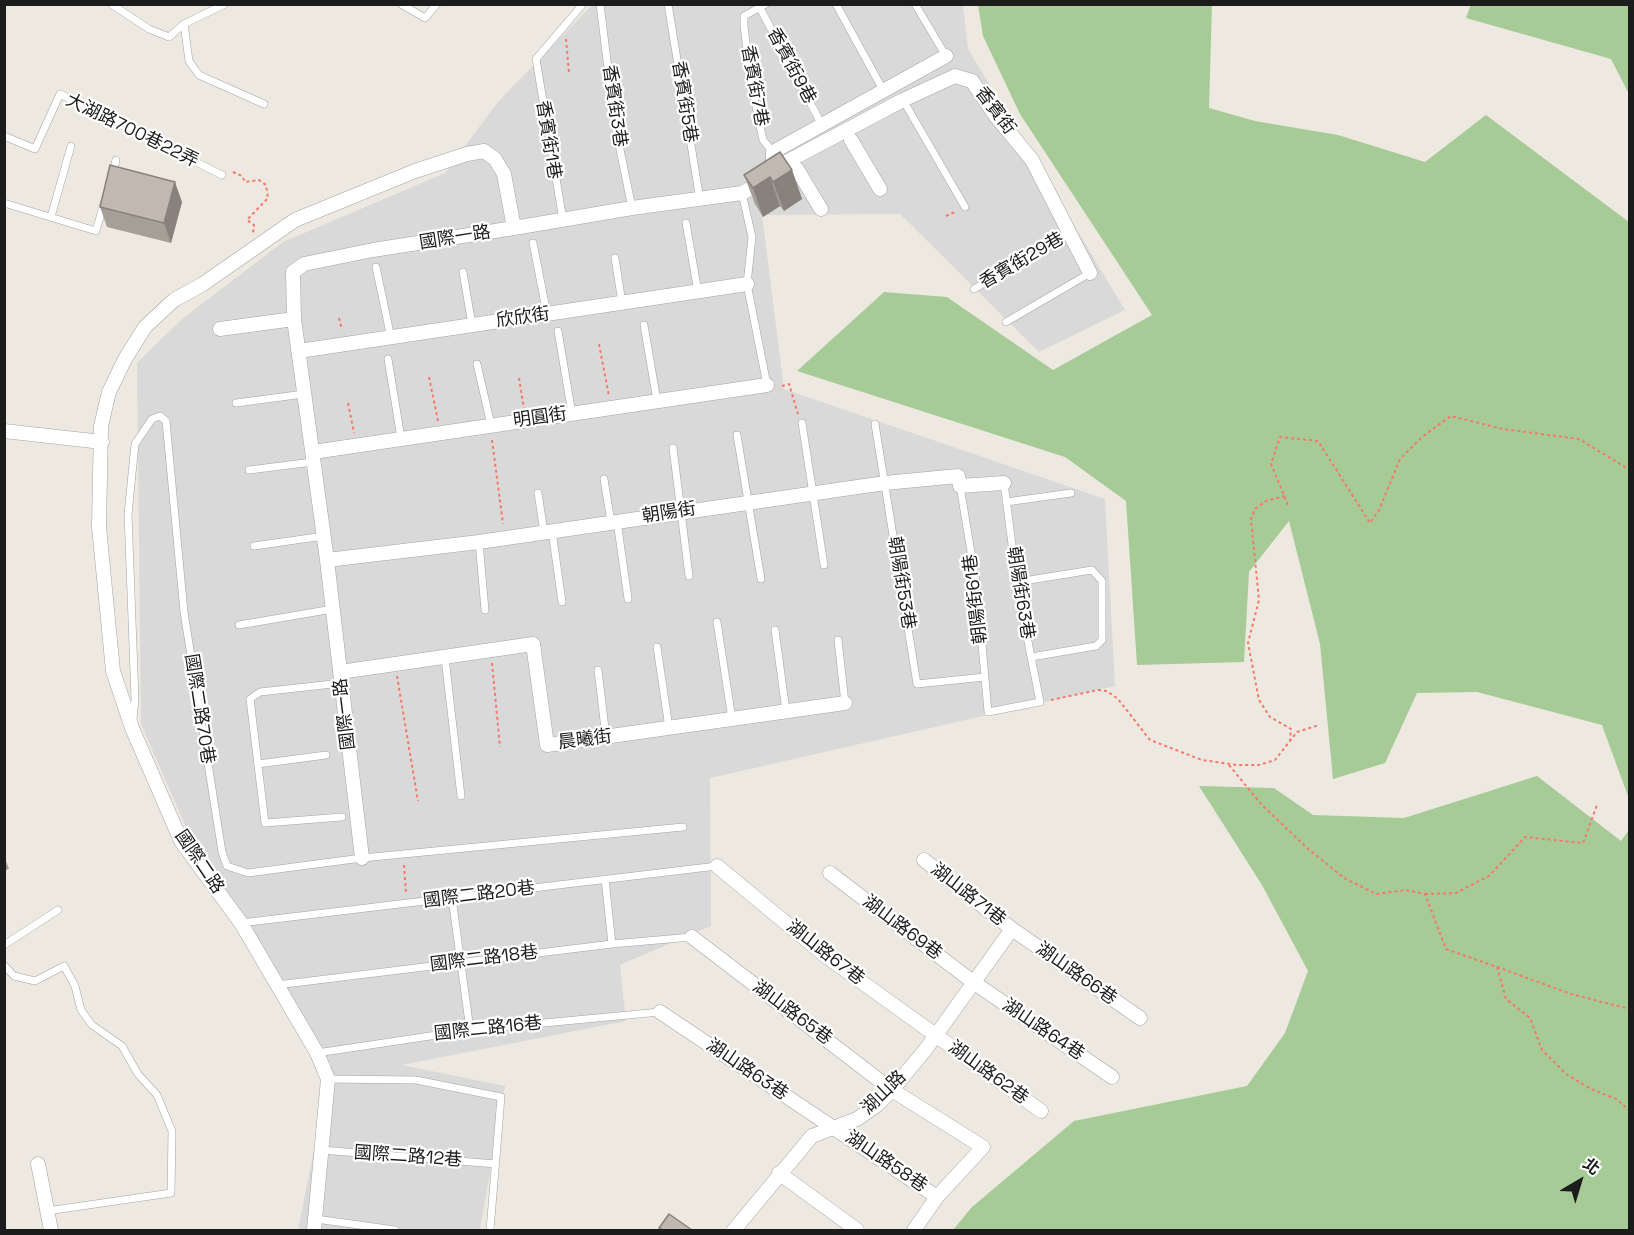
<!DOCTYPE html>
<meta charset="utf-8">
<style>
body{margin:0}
#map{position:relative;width:1634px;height:1235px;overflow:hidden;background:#ede9e1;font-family:"Space Grotesk","Noto Sans TC",sans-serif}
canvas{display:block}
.frame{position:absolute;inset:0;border:6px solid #1c1c1c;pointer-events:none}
.north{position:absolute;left:1550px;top:1151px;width:60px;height:60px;-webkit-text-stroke:4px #fff;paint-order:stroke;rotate:38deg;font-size:16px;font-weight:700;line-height:24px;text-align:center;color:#1c1c1c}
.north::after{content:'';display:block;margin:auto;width:21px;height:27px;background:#1c1c1c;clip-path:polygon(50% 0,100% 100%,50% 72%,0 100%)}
</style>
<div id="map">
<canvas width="1634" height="1235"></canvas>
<div class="frame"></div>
<div class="north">北</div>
</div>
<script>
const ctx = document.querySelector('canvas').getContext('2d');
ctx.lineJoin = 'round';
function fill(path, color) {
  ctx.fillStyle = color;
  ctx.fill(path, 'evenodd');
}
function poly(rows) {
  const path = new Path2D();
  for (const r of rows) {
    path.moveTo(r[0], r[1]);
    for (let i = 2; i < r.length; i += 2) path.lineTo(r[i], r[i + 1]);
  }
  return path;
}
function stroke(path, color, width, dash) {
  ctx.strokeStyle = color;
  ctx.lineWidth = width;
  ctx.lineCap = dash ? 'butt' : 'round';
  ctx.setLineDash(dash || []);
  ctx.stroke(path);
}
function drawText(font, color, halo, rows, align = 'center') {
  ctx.font = font + ' "Space Grotesk","Noto Sans TC",sans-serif';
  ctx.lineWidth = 4.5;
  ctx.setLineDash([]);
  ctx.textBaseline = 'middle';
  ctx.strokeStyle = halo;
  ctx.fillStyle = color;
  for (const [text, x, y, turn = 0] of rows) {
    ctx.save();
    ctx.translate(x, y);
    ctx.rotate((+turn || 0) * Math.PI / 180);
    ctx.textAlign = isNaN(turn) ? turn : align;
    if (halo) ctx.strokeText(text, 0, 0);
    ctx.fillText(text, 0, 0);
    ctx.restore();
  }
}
fill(poly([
 [592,5,963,5,968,49,1125,310,1039,352,900,214,762,215,784,389,1105,499,1115,686,710,778,711,926,620,965,626,1021,402,1065,505,1086,480,1230,298,1230,331,1064,191,839,141,724,137,363,182,319,283,242,445,173,497,103]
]), '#dad9d9');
fill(poly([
 [1471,4,1629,5,1629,94,1611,59,1466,18],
 [978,5,1212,5,1209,108,1255,121,1338,135,1425,162,1486,115,1629,222,1629,799,1602,725,1477,692,1417,693,1385,763,1333,779,1320,644,1289,521,1249,572,1244,662,1137,665,1126,501,1065,457,797,371,884,292,947,297,1053,370,1152,315,1020,114,983,36],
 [1537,776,1621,841,1629,830,1629,1230,953,1230,972,1207,1074,1121,1247,1086,1285,1033,1308,971,1262,885,1199,786,1274,788,1313,815,1404,818]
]), '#a6cb97');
const lane = poly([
 [111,4,149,29,169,37,184,24,225,4],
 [401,4,425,18,437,4],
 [600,4,615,125,632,208],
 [668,4,700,200],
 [766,4,744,16,744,26,751,83,763,140,773,152],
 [836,4,883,90],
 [915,4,946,56],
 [760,8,822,125],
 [184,24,189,61,199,75,264,104],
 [903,100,965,207],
 [4,136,35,149,60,94,222,175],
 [112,175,116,160],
 [742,193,752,237,747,284,767,385],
 [4,203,96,231,104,203],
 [51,217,71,146],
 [563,220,536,59,583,4],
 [686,223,698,292],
 [533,243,547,314],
 [615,258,622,303],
 [376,267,391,338],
 [463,272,472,325],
 [974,289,1071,233],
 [1006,322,1090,273],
 [644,325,657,401],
 [558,331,572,414],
 [388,359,401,438],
 [477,364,491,425],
 [236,403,304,394],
 [802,423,824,565],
 [875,424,917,684,985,677],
 [737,435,761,579],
 [673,448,689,576],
 [249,470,313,462],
 [604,479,611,522],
 [960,486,977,588,988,712,1040,702,1018,591,1004,483],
 [538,493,544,532],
 [1006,502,1071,493],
 [617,521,628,599],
 [552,531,562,602],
 [479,542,485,610],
 [254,546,324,536],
 [1017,582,1092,570,1102,581,1102,640,1096,646,1031,657],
 [717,622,732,719],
 [239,625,333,609],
 [775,630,786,711],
 [838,640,845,703],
 [657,647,669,728],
 [445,658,461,796],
 [598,670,606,737],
 [342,683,260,692,250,699,265,823,342,817],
 [133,719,135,699,128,514,135,444,152,419,160,416,166,421,184,612,222,852,227,866,248,873,362,858,683,827],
 [258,764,326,755],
 [605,879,612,944],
 [452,898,470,1030],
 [241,923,717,866],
 [4,945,58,910],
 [4,965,14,976,35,981,64,966,75,986,81,1010,92,1025,122,1046,138,1074,157,1095,172,1131,171,1193,47,1211],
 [277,985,612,944,692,937],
 [317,1053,470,1030,660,1012],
 [328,1079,416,1080,501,1097,490,1230],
 [321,1150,496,1164],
 [316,1219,395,1230]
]);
const street = poly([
 [851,140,880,189],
 [773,169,903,100,955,76,972,81,995,115,1032,160,1090,273],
 [797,169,821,209],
 [514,228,632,208,742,193,757,185,773,169,773,152,946,56],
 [220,329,294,319],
 [299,351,747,284],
 [4,431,102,442],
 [313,452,767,385],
 [327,560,479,542,885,483,958,476,960,486,1004,483],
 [340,672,533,644,547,745,845,703],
 [924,860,1012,929,1140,1018],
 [717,866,827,957,1041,1111],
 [830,873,973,982,1112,1077],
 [692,937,892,1090,983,1147,937,1197,914,1230],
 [660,1012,937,1197],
 [38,1164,51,1230],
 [779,1173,857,1230],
 [314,1230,328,1079,317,1053,241,923,181,841,132,728,113,671,99,527,101,426,109,392,125,359,145,327,174,300,203,284,295,220,415,171,467,154,484,151,495,159,504,174,514,228,373,250,304,264,293,272,294,319,327,560,362,858],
 [734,1230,812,1136,857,1119,877,1105,892,1090,926,1049,1012,929]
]);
stroke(lane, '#a3a3a3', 8);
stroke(street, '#a3a3a3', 15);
stroke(poly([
 [566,39,569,73],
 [233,172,242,176,245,182,259,180,266,185,268,198,247,220,254,225,253,233],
 [946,216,957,211],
 [339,318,342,330],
 [599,344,609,396],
 [429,377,438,421],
 [519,378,524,409],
 [782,386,789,384,798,414],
 [348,403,354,433],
 [492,440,503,524],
 [1285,496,1266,501,1255,509,1251,519,1259,600,1248,643,1259,700,1270,717,1291,729,1290,741],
 [1288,505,1271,464,1280,437,1318,441,1370,523,1379,510,1400,459,1422,437,1451,416,1503,429,1579,439,1630,470],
 [492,663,500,747],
 [397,676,418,801],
 [1051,700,1098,690,1107,691,1118,699,1150,740,1202,760,1237,765,1259,765,1275,760,1297,732,1319,725],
 [1229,765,1261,804,1306,847,1344,878,1376,894,1406,890,1425,894,1446,949,1497,967,1506,999,1530,1018,1542,1050,1566,1074,1591,1089,1616,1099,1630,1111],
 [404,865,406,893],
 [1425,894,1456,893,1489,876,1525,837,1583,843,1597,805],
 [1497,967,1571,994,1630,1009]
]), '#f5786a', 2, [3, 3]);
stroke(lane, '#fff', 7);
stroke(street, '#fff', 14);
fill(poly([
 [792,170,802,199,784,211,780,206,763,217,755,204,744,175],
 [182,202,171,243,107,227,100,207],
 [4,856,9,869,4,871]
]), '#a69f98');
fill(poly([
 [792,170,802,199,784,211,773,182],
 [770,177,780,206,763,217,753,188],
 [175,182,182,202,171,243,164,223]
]), '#87827c');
const building = poly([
 [780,152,792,170,773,182,770,177,753,188,744,175,780,152],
 [110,165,175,182,164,223,100,207,110,165],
 [669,1214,692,1230,663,1230,659,1228,669,1214]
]);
fill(building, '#c1b9b1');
stroke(building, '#87827c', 1.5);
drawText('18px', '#1c1c1c', '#fff', [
 ["香賓街9巷",791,66,62],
 ["香賓街7巷",754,86,80],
 ["香賓街5巷",684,102,81],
 ["香賓街3巷",614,106,82],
 ["香賓街",995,111,53],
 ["大湖路700巷22弄",132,131,26],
 ["香賓街1巷",548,140,81],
 ["國際一路",455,238,-9],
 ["香賓街29巷",1022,261,-30],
 ["欣欣街",523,318,-8],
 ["明圓街",540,418,-8],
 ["朝陽街",669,513,-9],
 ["朝陽街53巷",901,583,81],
 ["朝陽街63巷",1020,593,81],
 ["朝陽街61巷",976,599,-97],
 ["國際二路70巷",199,709,81],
 ["國際一路",345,714,-97],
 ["晨曦街",585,740,-7],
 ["國際二路",199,862,56],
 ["國際二路20巷",479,895,-7],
 ["湖山路71巷",968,895,38],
 ["湖山路69巷",902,928,37],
 ["湖山路67巷",825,953,38],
 ["國際二路18巷",484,959,-7],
 ["湖山路66巷",1076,974,35],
 ["湖山路65巷",792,1013,37],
 ["國際二路16巷",488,1029,-6],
 ["湖山路64巷",1043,1030,34],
 ["湖山路63巷",747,1070,34],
 ["湖山路62巷",988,1073,36],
 ["湖山路",884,1093,-44],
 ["國際二路12巷",408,1157,4],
 ["湖山路58巷",886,1162,34]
]);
</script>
